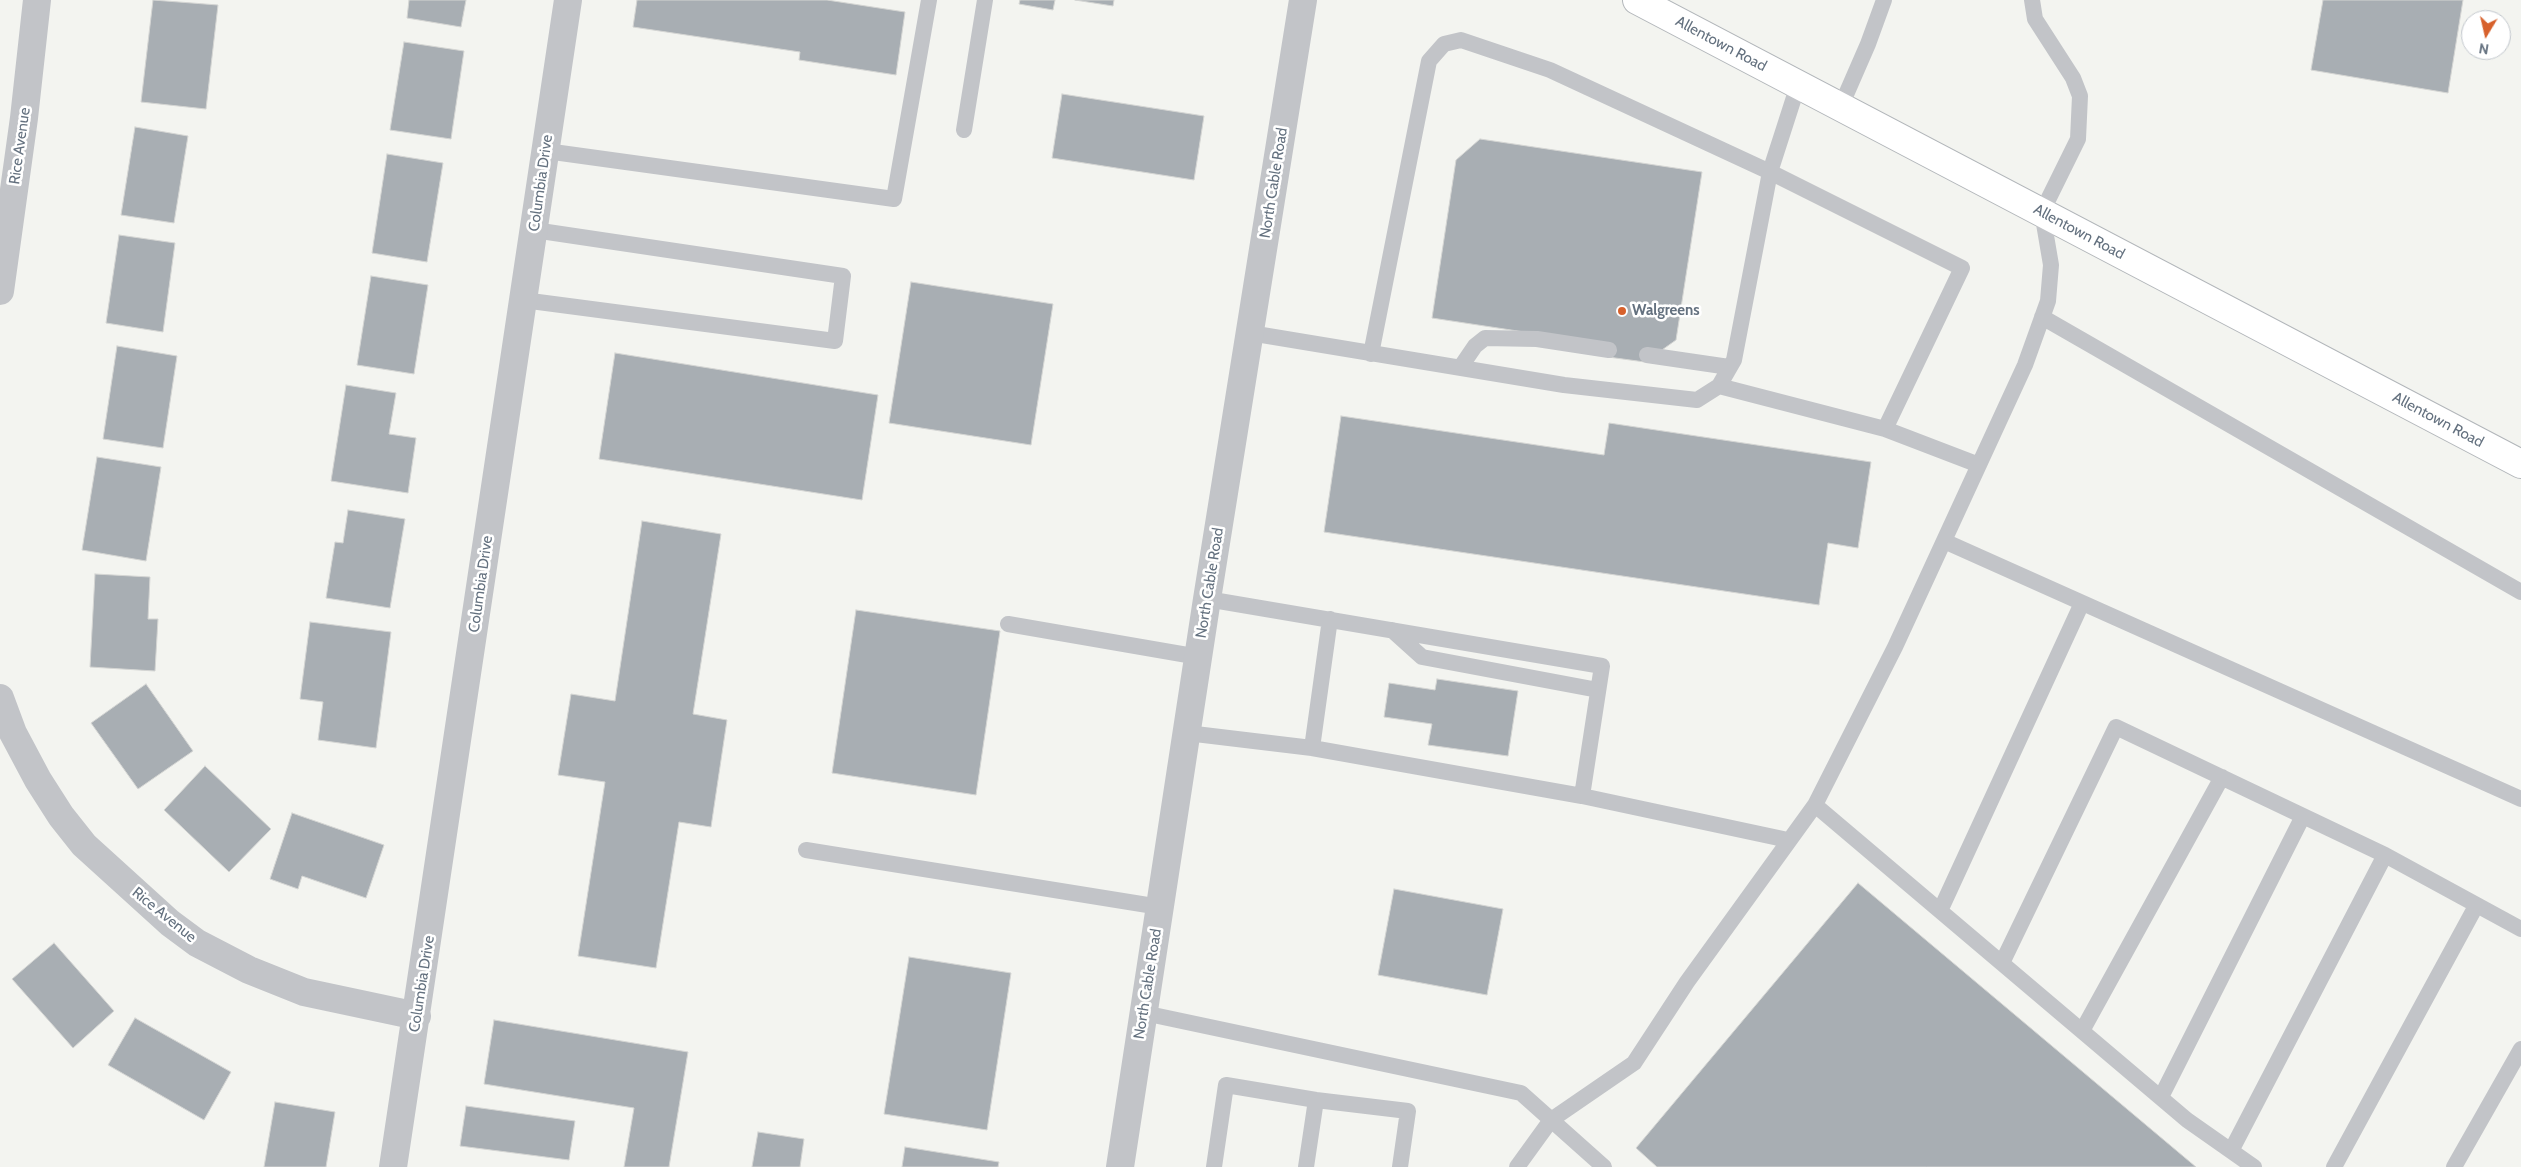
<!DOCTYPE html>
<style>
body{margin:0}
#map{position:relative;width:2521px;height:1167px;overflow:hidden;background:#f3f4f0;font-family:Cabin,sans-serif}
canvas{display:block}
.north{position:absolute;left:2461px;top:10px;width:50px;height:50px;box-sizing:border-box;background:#fff;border:1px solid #c1c6cc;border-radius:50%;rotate:189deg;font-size:14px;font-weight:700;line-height:20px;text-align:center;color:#64717f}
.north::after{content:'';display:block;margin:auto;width:18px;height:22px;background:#d7612c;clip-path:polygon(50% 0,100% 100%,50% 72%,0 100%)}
</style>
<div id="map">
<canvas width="2521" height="1167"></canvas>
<div class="north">N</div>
</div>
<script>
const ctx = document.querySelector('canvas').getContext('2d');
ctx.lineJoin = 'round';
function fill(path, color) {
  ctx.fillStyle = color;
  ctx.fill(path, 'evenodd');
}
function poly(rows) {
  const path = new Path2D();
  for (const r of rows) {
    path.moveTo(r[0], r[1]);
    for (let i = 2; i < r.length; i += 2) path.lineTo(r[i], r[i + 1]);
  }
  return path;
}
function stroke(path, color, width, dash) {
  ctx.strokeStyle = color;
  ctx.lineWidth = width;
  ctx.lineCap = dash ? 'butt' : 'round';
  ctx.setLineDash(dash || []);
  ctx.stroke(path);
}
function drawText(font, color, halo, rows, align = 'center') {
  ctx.font = font + ' Cabin,sans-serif';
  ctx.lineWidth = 5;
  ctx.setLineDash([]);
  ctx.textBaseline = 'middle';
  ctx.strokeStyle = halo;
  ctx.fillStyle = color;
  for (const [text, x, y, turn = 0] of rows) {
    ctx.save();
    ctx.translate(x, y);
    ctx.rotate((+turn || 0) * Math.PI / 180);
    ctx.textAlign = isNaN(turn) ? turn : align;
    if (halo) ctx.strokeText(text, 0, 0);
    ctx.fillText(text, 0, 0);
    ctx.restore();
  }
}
const building = poly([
 [153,0,218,5,206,109,141,102,153,0],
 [409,0,466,0,461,27,407,18,409,0],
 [637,0,827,0,905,12,896,75,799,60,800,52,633,27,637,0],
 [1020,0,1055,0,1053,10,1019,4,1020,0],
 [1075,0,1114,0,1113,6,1075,0],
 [2323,0,2463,0,2448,93,2311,70,2323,0],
 [404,42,464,51,451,139,390,130,404,42],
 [1062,94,1204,116,1194,180,1052,158,1062,94],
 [135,127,188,136,174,223,121,215,135,127],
 [1480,139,1702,172,1676,340,1645,362,1608,357,1610,345,1432,318,1456,160,1480,139],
 [387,154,443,163,427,262,372,253,387,154],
 [119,235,175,243,163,332,106,323,119,235],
 [371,276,428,285,414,374,357,365,371,276],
 [911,282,1053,304,1031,445,889,423,911,282],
 [117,346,177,356,163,448,103,439,117,346],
 [615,353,878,395,862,500,599,459,615,353],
 [346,385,396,393,389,434,416,438,408,493,331,481,346,385],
 [1341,416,1604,455,1609,423,1871,462,1858,548,1828,543,1819,605,1324,532,1341,416],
 [97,457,161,467,146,561,82,550,97,457],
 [348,510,405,519,390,608,326,598,335,542,343,543,348,510],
 [642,521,721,534,693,714,727,720,711,827,679,822,656,968,578,956,605,782,558,775,571,694,615,701,642,521],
 [95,574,150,577,148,619,158,619,155,671,90,667,95,574],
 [856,610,1000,631,976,795,832,773,856,610],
 [310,622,391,632,376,748,318,740,323,702,300,699,310,622],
 [1437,679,1518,691,1508,756,1428,745,1432,724,1384,717,1389,683,1435,690,1437,679],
 [146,684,193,751,138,789,91,723,146,684],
 [205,766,271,829,229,872,164,810,205,766],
 [292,813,384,845,366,898,302,876,298,889,270,879,292,813],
 [1858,883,2196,1167,1657,1167,1636,1148,1858,883],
 [1394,889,1503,909,1487,995,1378,975,1394,889],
 [54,943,114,1011,73,1048,12,979,54,943],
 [909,957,1011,973,987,1130,884,1114,909,957],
 [135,1018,231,1072,204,1120,108,1065,135,1018],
 [494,1020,688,1052,669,1167,624,1167,634,1108,484,1084,494,1020],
 [275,1102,335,1112,326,1167,264,1167,275,1102],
 [466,1106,575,1121,569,1160,460,1146,466,1106],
 [758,1132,804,1139,800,1167,752,1167,758,1132],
 [905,1147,999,1162,998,1167,902,1167,905,1147]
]);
fill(building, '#a8aeb3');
stroke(building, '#d4d5d3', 1);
const secondary = poly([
 [1637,0,2521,464]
]);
stroke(secondary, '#b2b6ba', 30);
stroke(poly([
 [1841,106,1868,44,1884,0],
 [964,130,985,0],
 [546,151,894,199,929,0],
 [523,300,835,341,843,276,534,230],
 [2042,317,2521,592],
 [1250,333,1564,385,1697,400,1719,386,1734,360,1770,172,1798,85],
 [1371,354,1429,61,1444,44,1461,40,1550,70,1770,172,1962,268,1885,429,1979,465],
 [1647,355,1729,367],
 [1460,368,1475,346,1485,338,1537,339,1609,350],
 [1719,386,1885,429],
 [1944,541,2521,799],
 [1207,599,1602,666,1582,796],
 [1008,624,1199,657],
 [1392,630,1422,657,1598,690],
 [1187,733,1312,748,1582,796,1788,840],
 [1312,748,1330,619],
 [1815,805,2187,1120,2254,1167],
 [806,850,1160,907],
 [1940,911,2082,603],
 [2002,963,2116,727,2385,855,2521,929],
 [1144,1013,1521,1093,1604,1167],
 [2082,1031,2222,777],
 [2161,1097,2303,816],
 [2231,1151,2385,855],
 [1214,1167,1226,1085,1316,1100,1408,1111,1400,1167],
 [1306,1167,1316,1100],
 [1517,1167,1551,1120,1634,1063,1687,982,1815,805,1895,647,2025,365,2048,301,2051,265,2042,212,2078,139,2080,96,2073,78,2035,19,2032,0],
 [2334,1167,2476,906],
 [2454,1167,2521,1049]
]), '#c2c4c8', 16);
stroke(poly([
 [0,291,24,118,37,0],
 [0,698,13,733,38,780,61,816,84,845,170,923,197,943,249,970,304,992,417,1016],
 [393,1167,568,0]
]), '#c2c4c8', 28);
stroke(poly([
 [1120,1167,1207,599,1303,0]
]), '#c2c4c8', 28);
stroke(secondary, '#fff', 28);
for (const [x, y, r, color] of [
 [1622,311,5,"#d7612c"]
]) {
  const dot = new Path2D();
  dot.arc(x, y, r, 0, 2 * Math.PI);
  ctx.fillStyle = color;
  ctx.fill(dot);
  stroke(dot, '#fff', 2);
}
drawText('15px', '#64717f', '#fff', [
 ["Allentown Road",1721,44,28],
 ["Rice Avenue",20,146,-82],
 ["Columbia Drive",541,183,-82],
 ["North Cable Road",1274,183,-81],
 ["Allentown Road",2079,232,28],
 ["Allentown Road",2438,420,28],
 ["North Cable Road",1210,583,-81],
 ["Columbia Drive",481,584,-82],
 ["Rice Avenue",164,915,39],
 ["Columbia Drive",422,984,-81],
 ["North Cable Road",1148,984,-81]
]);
drawText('bold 15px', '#64717f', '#fff', [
 ["Walgreens",1632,311]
], 'left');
</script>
